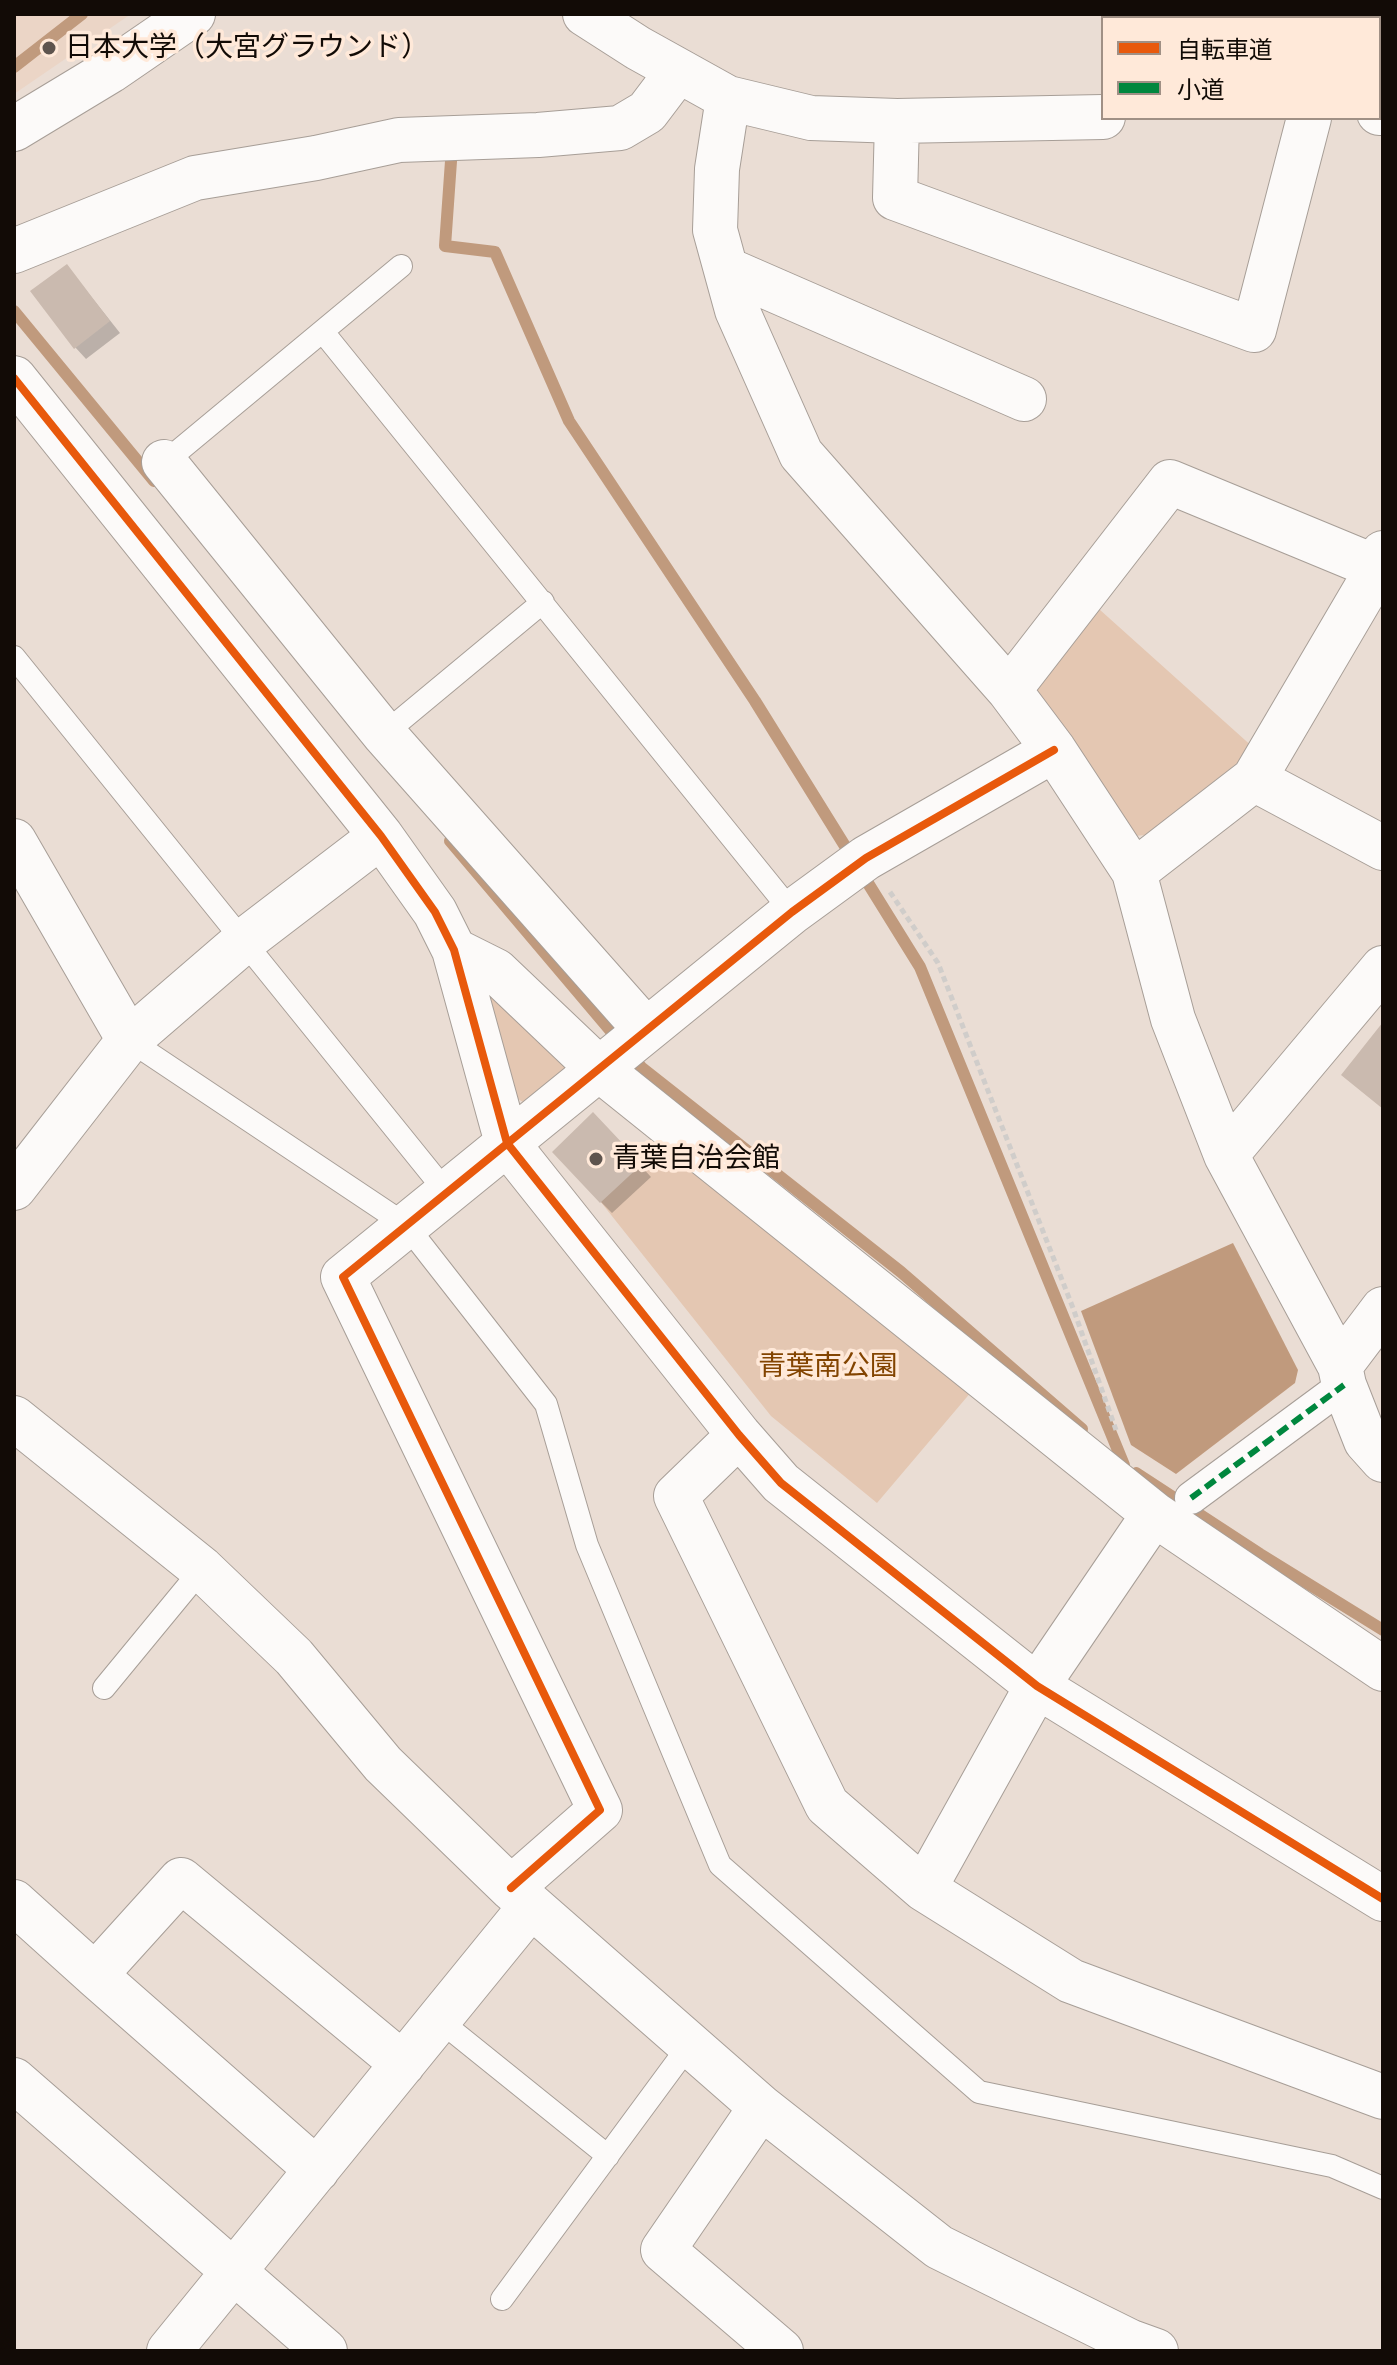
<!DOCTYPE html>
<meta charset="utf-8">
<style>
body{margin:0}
#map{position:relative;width:1397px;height:2365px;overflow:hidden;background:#eaddd4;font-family:"Alegreya Sans","Noto Sans JP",sans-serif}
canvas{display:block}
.frame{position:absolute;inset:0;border:16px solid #120b06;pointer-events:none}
.legend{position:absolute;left:1101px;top:16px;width:280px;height:104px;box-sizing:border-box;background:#ffe9d9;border:2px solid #a09085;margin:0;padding:10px 14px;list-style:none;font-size:24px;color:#120b06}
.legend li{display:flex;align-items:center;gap:16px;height:40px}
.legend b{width:40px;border:2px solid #a09085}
</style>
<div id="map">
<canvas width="1397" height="2365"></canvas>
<div class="frame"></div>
<ul class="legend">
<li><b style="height:10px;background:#e8590c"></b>自転車道</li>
<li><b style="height:10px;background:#00873e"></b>小道</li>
</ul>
</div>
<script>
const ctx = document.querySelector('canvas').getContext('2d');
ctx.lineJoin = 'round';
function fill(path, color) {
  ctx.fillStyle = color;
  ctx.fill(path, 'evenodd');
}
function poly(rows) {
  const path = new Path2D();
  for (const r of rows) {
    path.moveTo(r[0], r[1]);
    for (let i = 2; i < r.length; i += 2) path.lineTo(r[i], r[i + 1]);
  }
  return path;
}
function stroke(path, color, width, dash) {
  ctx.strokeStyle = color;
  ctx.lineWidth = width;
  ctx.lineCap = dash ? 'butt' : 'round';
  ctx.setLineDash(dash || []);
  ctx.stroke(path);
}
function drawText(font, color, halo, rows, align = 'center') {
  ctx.font = font + ' "Alegreya Sans","Noto Sans JP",sans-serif';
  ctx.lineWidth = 7;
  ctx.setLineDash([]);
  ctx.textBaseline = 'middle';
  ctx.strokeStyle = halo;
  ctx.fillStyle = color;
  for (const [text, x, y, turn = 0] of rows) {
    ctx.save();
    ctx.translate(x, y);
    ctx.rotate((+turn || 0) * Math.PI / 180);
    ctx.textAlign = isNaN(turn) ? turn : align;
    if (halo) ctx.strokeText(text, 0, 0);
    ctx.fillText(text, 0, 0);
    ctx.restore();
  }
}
fill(poly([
 [14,14,131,14,14,94]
]), '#ebd5c6');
fill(poly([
 [1099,609,1255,749,1146,835,1134,836,1035,701,1037,689],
 [504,990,566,1066,566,1084,533,1108,518,1099,488,1000],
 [665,1136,972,1391,877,1503,771,1416,600,1201]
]), '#e4c7b2');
fill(poly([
 [1233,1243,1298,1370,1295,1383,1176,1474,1131,1445,1081,1311]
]), '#c09a7d');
fill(poly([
 [67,266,120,333,86,359,75,347],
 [604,1126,651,1177,612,1213,601,1202]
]), '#0003');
stroke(poly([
 [14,67,82,14],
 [452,147,445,246,495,252,569,421,755,701,920,967,1124,1465],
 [14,311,154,481],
 [450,841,642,1068,901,1272,1082,1429],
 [1136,1473,1260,1554,1383,1630]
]), '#c09a7d', 12);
fill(poly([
 [67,264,110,321,74,349,30,291],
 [1383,1022,1383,1109,1341,1075],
 [593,1112,642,1164,600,1203,552,1152]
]), '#cabaaf');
const service = poly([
 [323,332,792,912],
 [159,467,401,266],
 [14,657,447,1193],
 [384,734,543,602],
 [129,1040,406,1225,546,1404,587,1545,720,1865,979,2092,1332,2166,1383,2188],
 [104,1688,202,1569],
 [439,2020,608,2156],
 [502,2299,690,2044]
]);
const pedestrian = poly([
 [1191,1498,1344,1385]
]);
const minor = poly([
 [585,14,638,48,728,98,811,118,897,121,1103,117],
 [1131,18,1132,14],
 [728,98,717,169,715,230,737,310,801,454,1009,690,1054,750,1134,872,1173,1019,1226,1155,1340,1366,1344,1385,1366,1441,1383,1460],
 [1379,113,1383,113],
 [897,121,895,198,1254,330,1309,118],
 [14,251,195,178,316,158,399,140,538,135,620,128,647,112,678,71],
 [726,269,1024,399],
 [14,378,381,836,435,912,454,950,507,1143,739,1435,781,1483,1037,1686,1383,1899],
 [164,462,384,734,645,1029],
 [1009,690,1170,482,1378,568],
 [1254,779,1383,848],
 [14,841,129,1040],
 [1134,872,1254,779,1378,568,1383,553],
 [454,950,496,971,598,1068,1154,1514,1383,1669],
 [1226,1155,1383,968],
 [14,1188,129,1040,245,940,381,836],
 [1340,1366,1383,1309],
 [14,1418,202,1569,294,1657,383,1764,511,1888,761,2107,939,2247,1131,2342,1156,2351],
 [739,1435,676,1496,827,1805,924,1889,1071,1981,1383,2097],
 [511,1888,600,1810,343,1277,792,912,866,858,1054,750],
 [924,1889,1037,1686,1154,1514],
 [14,1902,95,1975],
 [14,2080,325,2351],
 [761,2107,663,2250,781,2351],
 [317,2170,95,1975,181,1880,403,2064],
 [169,2351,531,1906]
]);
const tertiary = poly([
 [14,129,110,71,193,14]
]);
stroke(service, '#a79e97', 24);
stroke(pedestrian, '#a79e97', 34);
stroke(minor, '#a79e97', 46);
stroke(tertiary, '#a79e97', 46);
stroke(poly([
 [890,892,938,963,1073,1308,1116,1430]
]), '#d0cdca', 5, [6, 4]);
stroke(service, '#fcfaf9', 22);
stroke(pedestrian, '#fcfaf9', 32);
stroke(minor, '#fcfaf9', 44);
stroke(tertiary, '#fcfaf9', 44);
stroke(poly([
 [1191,1498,1344,1385]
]), '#00873e', 6, [12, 6]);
stroke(poly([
 [14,378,381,836,435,912,454,950,507,1143,739,1435,781,1483,1037,1686,1383,1899],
 [511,1888,600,1810,343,1277,792,912,866,858,1054,750]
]), '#e8590c', 8);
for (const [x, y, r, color] of [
 [49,48,8,"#5e544e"],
 [596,1159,8,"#5e544e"]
]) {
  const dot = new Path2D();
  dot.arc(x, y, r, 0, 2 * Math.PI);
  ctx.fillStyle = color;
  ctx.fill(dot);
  stroke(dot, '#ffe9d9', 3);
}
drawText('28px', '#120b06', '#ffe9d9', [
 ["日本大学（大宮グラウンド）",65,48],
 ["青葉自治会館",612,1159]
], 'left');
drawText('28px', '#834400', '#ffe9d9', [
 ["青葉南公園",828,1367]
]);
</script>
